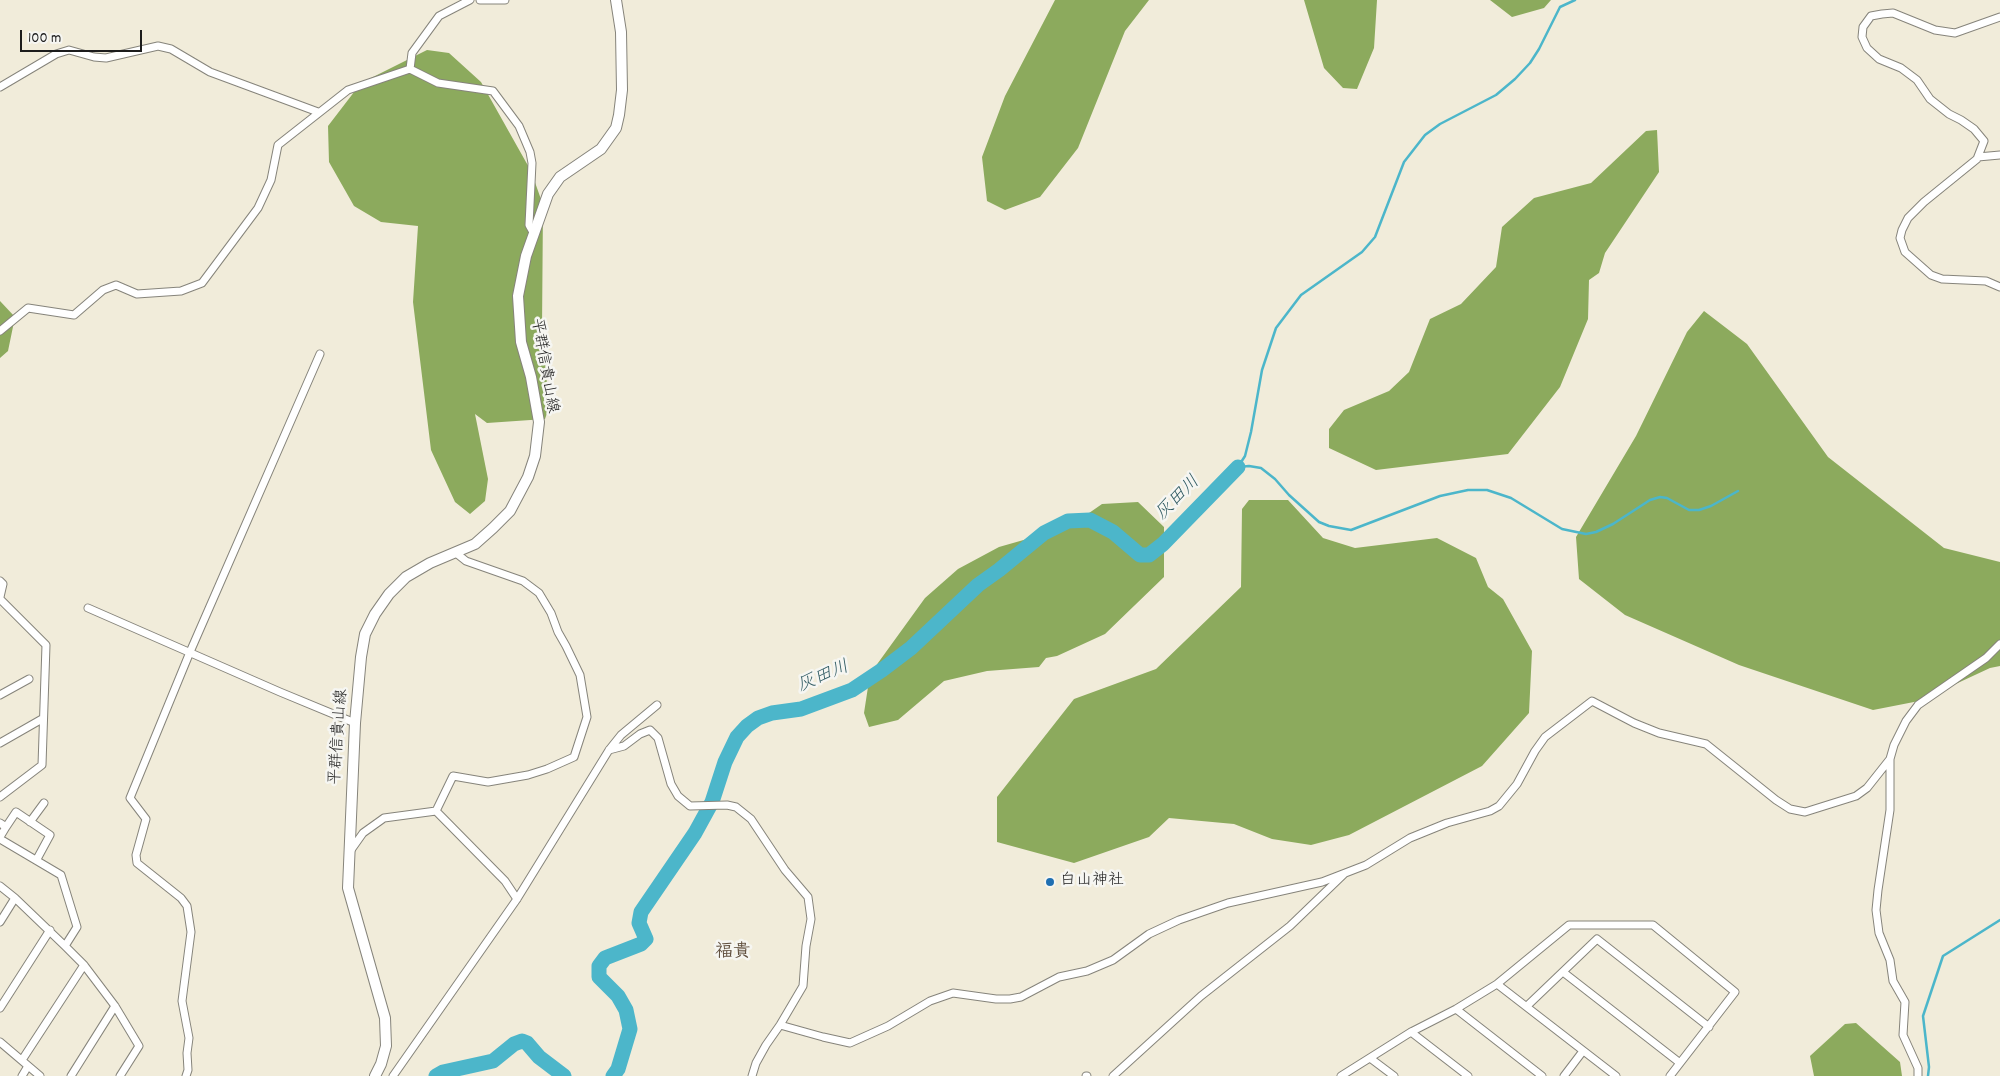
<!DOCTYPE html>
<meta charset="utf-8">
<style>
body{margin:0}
#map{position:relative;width:2000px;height:1076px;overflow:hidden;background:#f1ecda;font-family:Dekko,sans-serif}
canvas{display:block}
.scale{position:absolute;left:20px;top:30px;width:122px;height:22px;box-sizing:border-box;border:2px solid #1c1c1c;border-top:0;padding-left:6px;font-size:15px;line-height:18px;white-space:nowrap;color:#1c1c1c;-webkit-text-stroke:4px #f6f6f2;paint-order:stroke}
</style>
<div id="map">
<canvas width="2000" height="1076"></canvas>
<div class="scale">100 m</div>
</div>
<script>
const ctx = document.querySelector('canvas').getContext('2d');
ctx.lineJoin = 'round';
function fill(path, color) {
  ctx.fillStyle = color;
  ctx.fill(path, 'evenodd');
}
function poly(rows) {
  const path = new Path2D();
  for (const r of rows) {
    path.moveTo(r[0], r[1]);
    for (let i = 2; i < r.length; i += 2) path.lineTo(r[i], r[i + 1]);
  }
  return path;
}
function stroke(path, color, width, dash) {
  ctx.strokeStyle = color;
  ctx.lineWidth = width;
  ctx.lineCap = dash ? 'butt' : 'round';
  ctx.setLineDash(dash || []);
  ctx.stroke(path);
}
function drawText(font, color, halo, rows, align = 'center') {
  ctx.font = font + ' Dekko,"Klee One",sans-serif';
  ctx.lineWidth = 5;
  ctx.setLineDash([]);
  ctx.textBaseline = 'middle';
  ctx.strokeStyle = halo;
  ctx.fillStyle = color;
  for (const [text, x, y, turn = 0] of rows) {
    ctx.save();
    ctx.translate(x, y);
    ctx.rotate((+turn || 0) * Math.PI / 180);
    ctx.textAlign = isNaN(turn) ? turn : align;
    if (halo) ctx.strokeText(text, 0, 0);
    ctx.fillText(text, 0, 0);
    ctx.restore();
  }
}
fill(poly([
 [1055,0,1149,0,1125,31,1078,148,1040,197,1005,210,987,201,982,157,1005,96],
 [1304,0,1377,0,1374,48,1357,89,1343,88,1324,68],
 [1490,0,1551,0,1544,8,1512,17],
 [427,50,449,53,481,82,531,171,543,205,542,328,549,407,545,419,487,423,475,414,488,479,485,501,470,514,455,502,431,450,413,302,418,226,381,222,354,206,329,162,328,126,361,83],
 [1657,130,1659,172,1605,253,1599,273,1589,280,1588,319,1560,387,1508,454,1376,470,1329,448,1329,429,1344,410,1389,391,1409,372,1430,319,1461,304,1496,267,1502,227,1534,198,1591,183,1646,131],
 [0,301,15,317,8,351,0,358],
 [1704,311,1747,344,1828,457,1944,548,2000,562,2000,666,1990,668,1919,701,1873,710,1739,665,1625,615,1579,579,1576,537,1636,436,1687,332],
 [1249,500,1288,500,1323,538,1355,548,1437,538,1476,558,1488,587,1503,599,1532,651,1529,713,1482,766,1349,835,1311,845,1272,839,1234,824,1169,818,1149,837,1074,863,997,842,997,797,1074,699,1156,669,1241,587,1242,509],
 [1138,502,1164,527,1164,577,1105,634,1057,656,1046,658,1039,667,987,671,944,681,898,720,869,727,864,713,870,674,925,598,958,569,999,547,1069,527,1102,504],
 [1856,1023,1900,1062,1902,1076,1814,1076,1810,1056,1845,1024]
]), '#8caa5d');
stroke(poly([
 [1238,467,1245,456,1251,432,1262,370,1276,328,1301,295,1362,252,1375,237,1404,162,1425,135,1440,124,1496,95,1515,79,1530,63,1539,49,1560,7,1575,0],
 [1238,467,1249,466,1261,468,1275,479,1289,495,1319,522,1329,526,1351,530,1440,496,1468,490,1487,490,1511,498,1562,529,1586,534,1596,532,1613,524,1650,500,1660,497,1667,498,1689,510,1699,510,1711,506,1738,491],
 [1928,1076,1929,1067,1923,1016,1943,956,2000,920]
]), '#4cb6ca', 2.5);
stroke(poly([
 [436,1076,443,1072,493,1061,514,1044,522,1041,527,1043,539,1057,564,1076],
 [613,1076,618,1069,630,1029,626,1010,618,996,599,977,599,966,605,958,641,944,646,939,639,923,641,912,695,833,712,802,725,762,737,737,747,726,758,718,772,713,801,709,852,690,882,670,911,648,978,585,999,570,1044,533,1068,521,1090,520,1113,532,1140,555,1149,555,1163,544,1238,467]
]), '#4cb6ca', 15);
const street = poly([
 [480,0,505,0],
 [2000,17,1955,33,1935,30,1893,13,1882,14,1871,16,1863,27,1862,37,1867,48,1879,59,1901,68,1917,80,1930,99,1949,114,1961,120,1974,129,1984,141,1977,159,1924,202,1908,218,1902,230,1900,238,1905,252,1931,275,1942,279,1986,281,2000,287],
 [410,69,438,83,493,91,519,126,530,152,532,163,529,225,534,234],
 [410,69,412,53,439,16,470,0],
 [0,87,56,54,69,50,94,57,106,58,158,46,171,49,210,72,318,112],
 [1978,157,2000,155],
 [0,331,28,308,74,315,103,290,116,285,137,294,181,291,202,283,258,208,271,180,278,145,348,90,410,69],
 [0,581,3,584,0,597],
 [0,599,46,645,42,765,0,797],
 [88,608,280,692,355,723],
 [0,695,29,679],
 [0,743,42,719],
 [609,750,624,746,640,734,650,730,658,738,671,784,678,796,690,806,727,805,736,807,751,819,785,870,808,897,811,919,806,946,803,986,780,1025,766,1045,756,1063,752,1076],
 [436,811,453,776,488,782,528,775,547,769,574,757,587,717,580,675,566,646,558,632,551,613,539,593,523,581,466,561,456,553],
 [436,811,505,881,517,899],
 [30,822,44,803],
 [0,823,6,827,0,837],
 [6,827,16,812,50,835,37,859],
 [0,839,61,875,77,927,65,946],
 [351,850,363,833,384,818,436,811],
 [0,886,15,898,65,946,84,965,115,1006,139,1046,120,1076],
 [0,922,15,898],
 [1563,972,1680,1063],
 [1497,984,1616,1076],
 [1527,1006,1597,939,1709,1027],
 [0,1008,50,930],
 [1456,1009,1542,1076],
 [780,1025,823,1037,850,1043,888,1026,930,1001,953,993,996,999,1010,999,1021,997,1059,977,1087,971,1113,960,1149,934,1179,920,1228,903,1322,882,1366,865,1410,838,1447,823,1490,811,1499,806,1517,784,1535,751,1545,737,1592,701,1634,723,1659,733,1706,744,1776,800,1790,809,1805,812,1856,796,1867,788,1890,759],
 [1411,1032,1468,1076],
 [0,1042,40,1076],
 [1370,1058,1394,1076],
 [22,1060,84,965],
 [22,1076,28,1066],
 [71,1076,115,1006],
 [186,1076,188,1070,187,1053,189,1038,182,1001,191,932,187,906,181,898,137,863,136,855,146,819,130,798,190,652,320,354],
 [393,1076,517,899,609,750,621,735,657,705],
 [1086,1076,1087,1076],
 [1113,1076,1201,996,1290,926,1344,874],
 [1341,1076,1411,1032,1456,1009,1497,984,1569,925,1653,925,1735,992,1670,1076],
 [1564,1076,1583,1051],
 [1918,1076,1918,1068,1903,1035,1905,1002,1893,981,1890,960,1879,933,1876,910,1878,890,1890,810,1890,759,1894,745,1906,721,1918,705,1986,658,2000,644]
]);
const secondary = poly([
 [375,1076,381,1064,386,1046,385,1018,348,888,355,723,361,657,365,634,375,614,389,594,406,577,430,563,475,544,493,528,510,511,528,477,535,456,539,422,531,377,521,342,518,296,526,256,548,194,560,177,601,149,616,128,619,115,622,90,621,32,616,0]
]);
stroke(street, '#86847b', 9);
stroke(secondary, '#86847b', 12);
stroke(street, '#fff', 7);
stroke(secondary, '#fff', 10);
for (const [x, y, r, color] of [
 [1050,882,5,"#1f6fb2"]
]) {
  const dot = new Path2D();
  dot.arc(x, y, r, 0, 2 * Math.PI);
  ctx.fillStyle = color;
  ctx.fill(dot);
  stroke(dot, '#f6f6f2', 2);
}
drawText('16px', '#1c1c1c', '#f6f6f2', [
 ["平群信貴山線",543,366,80],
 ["平群信貴山線",340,737,-86]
]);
drawText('16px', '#1c1c1c', '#f6f6f2', [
 ["白山神社",1060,882]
], 'left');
drawText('italic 18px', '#2f5a62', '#f6f6f2', [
 ["灰田川",1179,499,-45],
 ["灰田川",824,678,-23]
]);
drawText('bold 18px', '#625140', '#f6f6f2', [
 ["福貴",733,954]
]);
</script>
